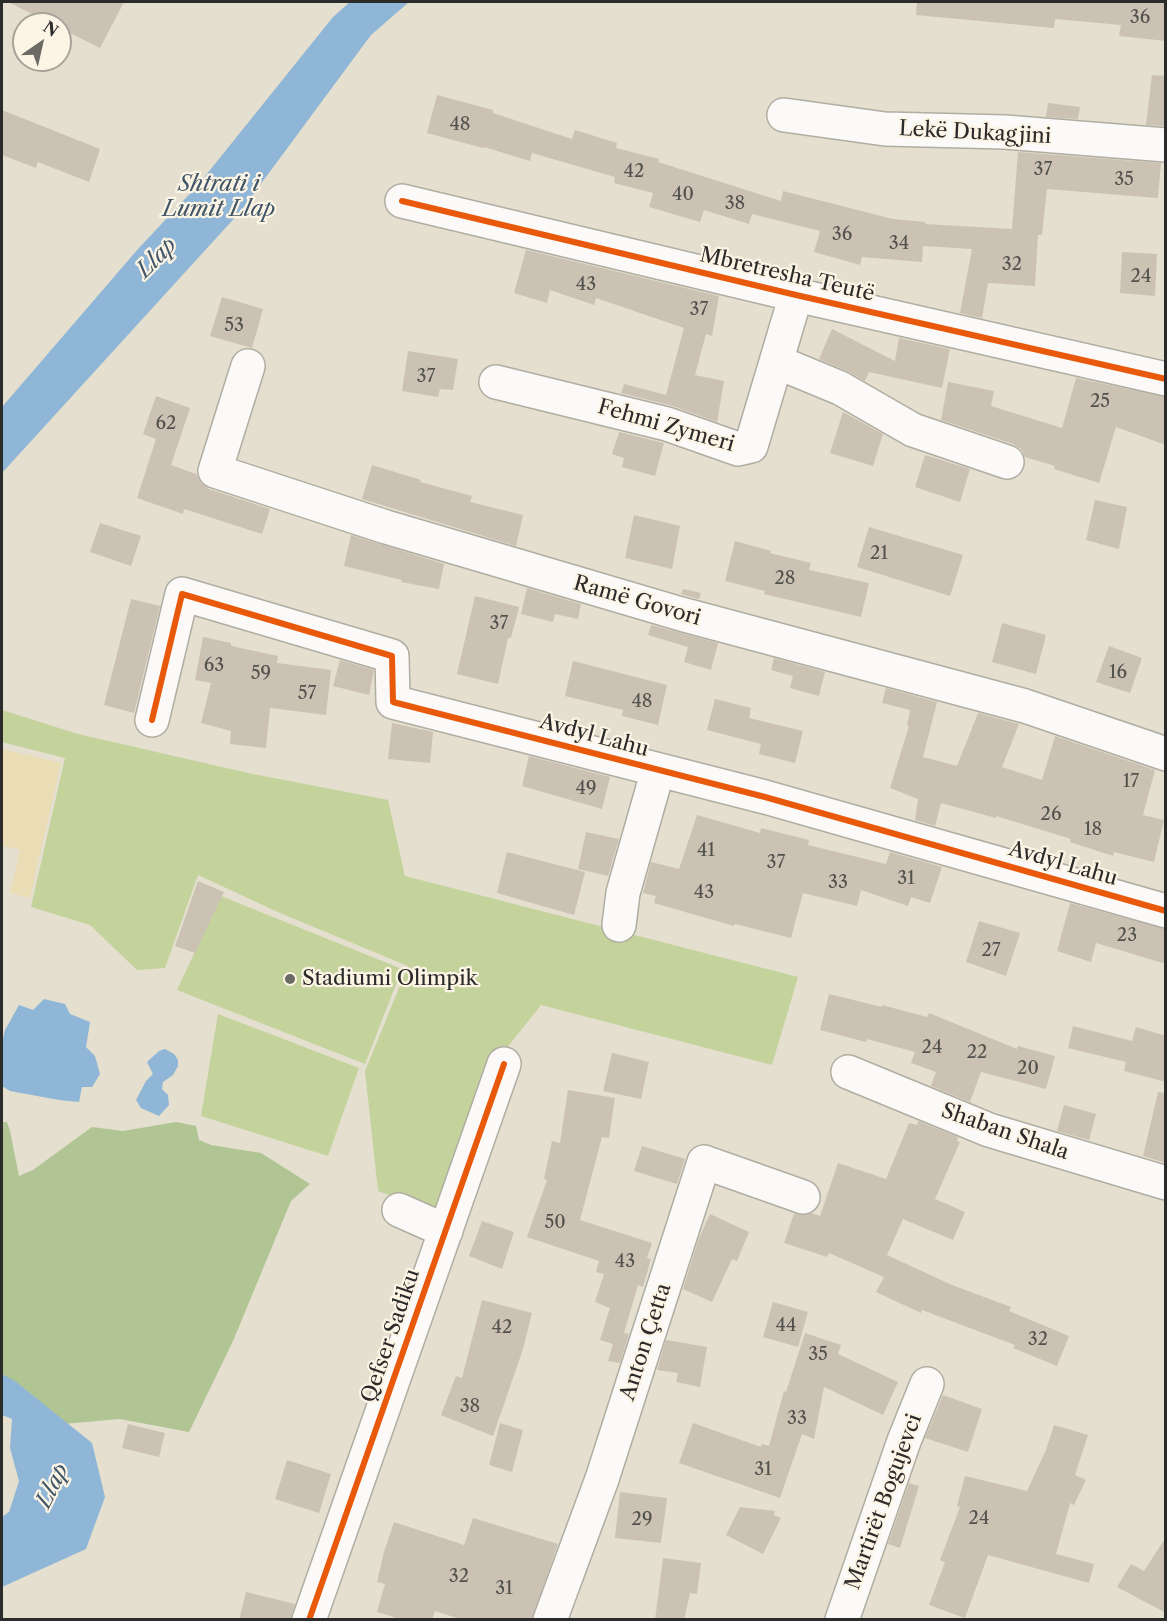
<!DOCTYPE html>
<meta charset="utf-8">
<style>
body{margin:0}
#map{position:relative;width:1167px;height:1621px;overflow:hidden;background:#e4dfce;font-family:"Libre Caslon Text",serif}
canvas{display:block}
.frame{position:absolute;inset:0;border:3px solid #2b2b2b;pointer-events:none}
.north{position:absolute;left:12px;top:12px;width:60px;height:60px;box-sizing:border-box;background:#fcf5e5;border:2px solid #a8a49b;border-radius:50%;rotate:34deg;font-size:16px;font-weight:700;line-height:24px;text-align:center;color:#2b2b2b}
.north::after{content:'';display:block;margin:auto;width:21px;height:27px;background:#6c6a64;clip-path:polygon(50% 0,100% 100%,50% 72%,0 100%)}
</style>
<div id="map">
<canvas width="1167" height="1621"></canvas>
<div class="frame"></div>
<div class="north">N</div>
</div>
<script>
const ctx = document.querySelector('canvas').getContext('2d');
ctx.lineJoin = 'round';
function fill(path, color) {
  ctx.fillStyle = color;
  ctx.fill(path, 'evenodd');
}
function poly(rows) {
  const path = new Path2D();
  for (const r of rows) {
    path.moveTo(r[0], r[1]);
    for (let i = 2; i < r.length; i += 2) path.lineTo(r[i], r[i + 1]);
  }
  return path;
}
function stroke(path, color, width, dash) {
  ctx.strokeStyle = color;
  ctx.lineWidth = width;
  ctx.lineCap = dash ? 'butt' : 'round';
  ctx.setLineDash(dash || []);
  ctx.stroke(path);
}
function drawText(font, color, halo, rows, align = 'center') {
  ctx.font = font + ' "Libre Caslon Text",serif';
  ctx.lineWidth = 4.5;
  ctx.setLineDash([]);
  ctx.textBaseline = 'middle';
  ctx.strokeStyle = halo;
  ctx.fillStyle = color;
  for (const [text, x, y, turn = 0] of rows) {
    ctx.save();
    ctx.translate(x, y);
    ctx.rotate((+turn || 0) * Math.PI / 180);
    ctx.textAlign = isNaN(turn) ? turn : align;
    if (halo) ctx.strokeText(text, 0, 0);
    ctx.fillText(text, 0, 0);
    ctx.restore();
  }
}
fill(poly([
 [2,710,78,734,248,773,388,800,405,876,798,977,772,1065,541,1005,498,1059,442,1214,378,1191,365,1071,408,966,280,913,198,875,165,968,137,970,90,925,31,907,65,758,2,742],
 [221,896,402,969,365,1064,177,990],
 [218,1014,359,1068,328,1156,201,1116]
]), '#c4d39c');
fill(poly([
 [2,1122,7,1122,10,1131,19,1176,33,1170,92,1127,123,1131,176,1122,196,1126,199,1140,211,1145,261,1153,310,1184,291,1201,233,1341,189,1432,120,1419,63,1424,2,1398]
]), '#b0c494');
fill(poly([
 [2,749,61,763,30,898,10,893,20,850,2,845]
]), '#eadcb4');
fill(poly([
 [350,2,409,2,371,35,240,212,2,473,2,407,138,249,198,185,333,17],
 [44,999,65,1004,70,1014,90,1022,86,1047,95,1056,100,1074,92,1087,82,1087,79,1102,59,1100,10,1091,2,1086,2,1043,5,1030,19,1005,33,1010],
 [165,1049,174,1054,178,1060,178,1066,173,1075,163,1082,162,1089,168,1095,169,1105,159,1116,141,1108,136,1100,146,1081,153,1074,147,1062,159,1051],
 [2,1374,15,1381,92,1443,105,1497,86,1549,2,1587,2,1517,9,1512,19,1481,10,1448,12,1419,2,1415]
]), '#8fb6d6');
fill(poly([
 [8,2,124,2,100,48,60,28,60,24,52,24],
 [917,2,1166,2,1166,41,1119,36,1121,25,1055,19,1054,28,916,15],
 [1152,75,1166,76,1166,126,1146,125],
 [437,95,493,110,493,113,572,139,575,130,617,143,616,148,659,159,658,162,781,201,783,191,893,219,925,222,925,224,1012,229,1018,152,1161,163,1158,198,1047,189,1042,235,1038,235,1035,286,988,283,982,318,960,313,972,249,923,246,922,262,862,257,860,265,814,252,820,231,752,214,749,224,704,210,700,222,649,207,653,193,614,183,615,177,532,153,530,161,484,147,483,148,427,133],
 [1048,103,1080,107,1078,119,1046,117],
 [2,110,100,149,89,182,38,162,36,168,2,155],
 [526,250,719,296,712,336,706,334,695,375,724,381,717,422,673,406,621,393,624,384,666,395,684,328,596,298,594,305,550,290,547,303,514,293],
 [1122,252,1157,254,1155,296,1120,293],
 [222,297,263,309,252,348,210,336],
 [832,329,895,361,899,338,950,349,942,388,869,372,865,381,847,371,819,359],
 [408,351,458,359,453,390,440,389,438,397,402,391],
 [1076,378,1166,397,1166,445,1116,427,1099,483,1054,469,1055,466,1025,457,1021,449,1013,444,941,420,948,382,994,391,991,406,1062,428],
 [156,396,190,408,171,465,196,474,201,483,209,489,270,509,262,534,184,509,183,514,137,498,156,439,143,434],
 [843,412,883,434,873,466,830,453],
 [619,432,664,443,655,476,622,467,624,458,612,454],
 [925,455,970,469,960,502,915,487],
 [372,465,421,480,420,482,472,496,470,502,523,515,516,546,362,499],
 [1095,500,1127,507,1119,549,1086,540],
 [634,515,680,526,672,569,625,558],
 [100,523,141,536,131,566,90,552],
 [869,527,963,555,950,596,857,567],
 [351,535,444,564,439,589,401,582,402,580,344,566],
 [735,541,771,551,770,553,811,563,809,570,869,583,861,617,764,594,765,591,725,581],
 [527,588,581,604,578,619,555,614,553,622,521,614],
 [683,589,701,593,699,599,681,594],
 [475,596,519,607,511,638,508,638,498,684,457,674],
 [131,599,160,606,134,713,104,705],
 [1002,623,1046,635,1036,674,992,662],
 [651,625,718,643,711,670,684,662,688,647,648,635],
 [203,637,231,643,231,646,278,656,277,663,331,670,326,715,270,708,266,748,230,744,231,731,201,723,211,683,195,680],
 [1109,646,1142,658,1130,693,1096,682],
 [774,658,825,672,819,696,790,688,793,676,771,670],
 [340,660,374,670,369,695,333,686],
 [573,661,667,685,658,725,622,716,623,710,565,696],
 [886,688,937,702,923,757,957,766,978,713,1019,724,1002,767,1042,780,1055,736,1155,770,1143,815,1164,820,1154,862,1114,852,1113,856,1070,842,1071,839,996,816,996,818,941,803,935,826,915,820,918,799,890,788,909,726,907,726,910,710,882,703],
 [715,699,751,708,749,718,803,731,795,763,759,754,761,744,707,730],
 [392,723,433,732,430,763,388,759],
 [529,756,610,777,602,809,522,786],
 [697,815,760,833,761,828,809,840,808,845,886,864,890,852,942,867,930,903,911,897,908,906,861,890,857,906,803,893,791,938,735,924,734,926,654,903,656,896,643,893,651,862,679,869],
 [586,832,619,839,608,876,578,869],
 [507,852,585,872,574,915,497,893],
 [198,881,224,892,195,953,175,946],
 [1070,903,1166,929,1166,964,1096,943,1091,962,1057,951],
 [979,921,1020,933,1006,976,966,962],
 [829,994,882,1007,882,1005,927,1017,929,1013,1017,1049,1018,1046,1055,1056,1046,1089,981,1072,970,1102,931,1086,936,1072,911,1063,915,1052,867,1039,866,1042,820,1030],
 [1073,1026,1132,1041,1136,1027,1166,1036,1166,1082,1124,1071,1126,1062,1068,1048],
 [612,1053,649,1062,641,1099,603,1091],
 [568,1090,615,1098,609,1138,602,1137,580,1220,652,1243,647,1258,651,1259,643,1287,638,1285,624,1333,629,1334,620,1363,608,1361,613,1344,600,1340,610,1308,595,1302,604,1274,596,1272,599,1261,527,1237,547,1180,544,1179,552,1141,560,1143],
 [1158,1092,1166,1093,1166,1163,1143,1156],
 [1064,1105,1096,1114,1089,1140,1057,1131],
 [918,1121,958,1137,957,1141,960,1142,935,1199,965,1212,953,1240,903,1219,887,1255,952,1285,1011,1307,1009,1311,1069,1336,1057,1366,1013,1348,1015,1345,922,1310,921,1313,876,1292,884,1277,829,1253,827,1257,784,1243,794,1214,806,1215,811,1213,820,1216,838,1163,886,1179,909,1123,917,1125],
 [642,1146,685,1159,677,1184,634,1171],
 [710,1214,749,1232,737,1261,732,1259,712,1302,683,1289,699,1238],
 [482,1221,514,1232,502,1269,469,1256],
 [482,1300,532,1313,523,1349,493,1436,441,1415,456,1376,462,1378],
 [773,1302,808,1312,798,1347,763,1337],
 [805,1333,841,1345,838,1354,898,1382,883,1415,824,1387,814,1439,802,1434,780,1498,679,1463,693,1423,761,1447,762,1444,769,1446,784,1391,786,1392],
 [666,1340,707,1347,700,1387,676,1382,678,1373,657,1370],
 [943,1395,982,1409,968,1452,925,1438],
 [500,1423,523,1430,512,1472,489,1465],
 [128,1424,165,1433,159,1457,122,1448],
 [1054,1425,1088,1435,1075,1475,1086,1480,1074,1505,1070,1503,1056,1554,1094,1564,1089,1583,988,1555,965,1618,929,1605,945,1562,940,1560,960,1507,957,1506,965,1476,1027,1491,1046,1450],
 [287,1460,331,1474,319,1513,275,1499],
 [909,1483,919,1486,900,1548,888,1544],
 [620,1492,667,1498,661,1543,615,1538],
 [740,1507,775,1511,774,1515,781,1518,763,1554,726,1535],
 [473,1518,558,1544,532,1620,463,1620,435,1611,432,1620,403,1620,377,1612,385,1584,377,1582,384,1552,394,1522,464,1545],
 [1166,1537,1166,1613,1117,1587,1131,1564,1144,1571],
 [663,1558,701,1563,697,1594,690,1593,684,1620,655,1620],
 [246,1592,295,1604,291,1620,239,1620]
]), '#cbc2b4');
const minor = poly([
 [784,115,885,129,1005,132,1166,145],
 [402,201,796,295,1166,379],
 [777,362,840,388,913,430,1007,462],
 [248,366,215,471,386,527,681,614,1025,706,1166,754],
 [496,382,667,424,738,449,751,446,796,295],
 [152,720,182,594,392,656,393,702,765,797,1166,911],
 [619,925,623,893,658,770],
 [848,1072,989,1130,1166,1183],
 [399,1210,446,1231],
 [309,1620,504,1064],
 [550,1620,602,1479,704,1162,803,1197],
 [842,1620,904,1441,927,1384]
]);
stroke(minor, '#b0ada2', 36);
stroke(minor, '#fbfaf8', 33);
stroke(poly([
 [402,201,796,295,1166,379],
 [152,720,182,594,392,656,393,702,765,797,1166,911],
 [309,1620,504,1064]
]), '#e8590c', 6);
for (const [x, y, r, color] of [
 [290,979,6,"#6c6a64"]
]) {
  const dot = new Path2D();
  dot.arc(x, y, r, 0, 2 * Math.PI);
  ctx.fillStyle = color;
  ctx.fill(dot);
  stroke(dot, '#fcf5e5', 2);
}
drawText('18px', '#53514d', null, [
 ["36",1140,18],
 ["48",460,125],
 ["37",1043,170],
 ["42",634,172],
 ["35",1124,180],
 ["40",683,195],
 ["38",735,204],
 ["36",842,235],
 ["34",899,244],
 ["32",1012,265],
 ["24",1141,277],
 ["43",586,285],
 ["37",699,310],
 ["53",234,326],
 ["37",426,377],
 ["25",1100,402],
 ["62",166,424],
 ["21",879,554],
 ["28",785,579],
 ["37",499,624],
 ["63",214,666],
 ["16",1118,673],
 ["59",261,674],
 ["57",307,694],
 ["48",642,702],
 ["17",1131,782],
 ["49",586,789],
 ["26",1051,815],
 ["18",1093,830],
 ["41",706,851],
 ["37",776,863],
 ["31",906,879],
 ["33",838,883],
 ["43",704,893],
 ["23",1127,936],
 ["27",991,951],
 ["24",932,1048],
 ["22",977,1053],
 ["20",1028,1069],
 ["50",555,1223],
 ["43",625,1262],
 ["44",786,1326],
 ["42",502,1328],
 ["32",1038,1340],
 ["35",818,1355],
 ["38",470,1407],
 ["33",797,1419],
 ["31",763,1470],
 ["24",979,1519],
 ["29",642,1520],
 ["32",459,1577],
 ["31",504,1589]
]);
drawText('21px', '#2b2b2b', '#fcf5e5', [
 ["Lekë Dukagjini",975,133,3],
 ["Mbretresha Teutë",787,275,13],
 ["Fehmi Zymeri",666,426,16],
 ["Ramë Govori",637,601,16],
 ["Avdyl Lahu",594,736,15],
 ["Avdyl Lahu",1063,864,16],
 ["Shaban Shala",1005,1132,19],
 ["Qefser Sadiku",391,1336,-71],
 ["Anton Çetta",646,1342,-72],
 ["Martirët Bogujevci",884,1502,-70]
]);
drawText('21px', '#2b2b2b', '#fcf5e5', [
 ["Stadiumi Olimpik",302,979]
], 'left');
drawText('italic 22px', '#415668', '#fcf5e5', [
 ["Shtrati i",219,185],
 ["Lumit Llap",219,210],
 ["Llap",157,258,-45],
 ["Llap",53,1486,-64]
]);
</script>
